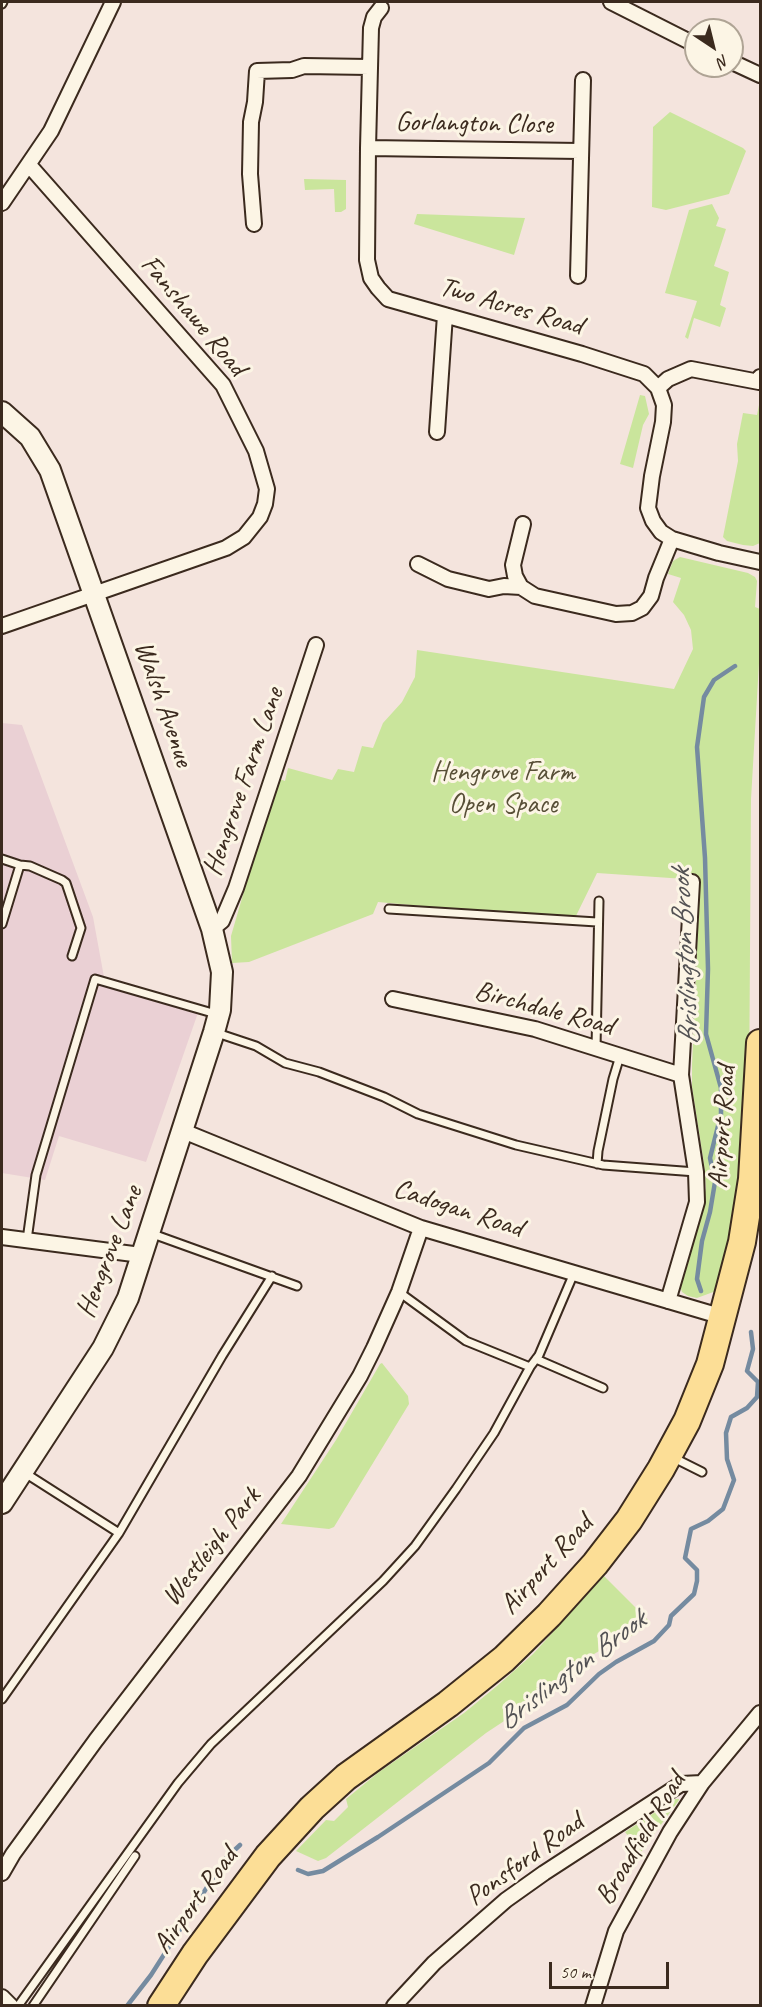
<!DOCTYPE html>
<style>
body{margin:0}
#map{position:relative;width:762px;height:2007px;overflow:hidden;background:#f4e4dd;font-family:Caveat,sans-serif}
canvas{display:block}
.frame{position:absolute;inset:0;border:3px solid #3b2a1e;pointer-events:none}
.north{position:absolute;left:684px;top:18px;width:60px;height:60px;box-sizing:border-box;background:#fcf5e5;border:2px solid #afa495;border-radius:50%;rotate:145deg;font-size:16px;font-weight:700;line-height:24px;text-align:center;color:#3b2a1e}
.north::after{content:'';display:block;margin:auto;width:21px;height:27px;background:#3b2a1e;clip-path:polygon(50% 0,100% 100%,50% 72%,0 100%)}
.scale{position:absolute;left:549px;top:1962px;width:120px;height:27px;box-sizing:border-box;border:3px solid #3b2a1e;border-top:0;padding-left:8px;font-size:18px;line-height:21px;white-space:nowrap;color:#3b2a1e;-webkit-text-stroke:4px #fcf5e5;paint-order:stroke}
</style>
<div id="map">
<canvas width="762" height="2007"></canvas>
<div class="frame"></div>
<div class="north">N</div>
<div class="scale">50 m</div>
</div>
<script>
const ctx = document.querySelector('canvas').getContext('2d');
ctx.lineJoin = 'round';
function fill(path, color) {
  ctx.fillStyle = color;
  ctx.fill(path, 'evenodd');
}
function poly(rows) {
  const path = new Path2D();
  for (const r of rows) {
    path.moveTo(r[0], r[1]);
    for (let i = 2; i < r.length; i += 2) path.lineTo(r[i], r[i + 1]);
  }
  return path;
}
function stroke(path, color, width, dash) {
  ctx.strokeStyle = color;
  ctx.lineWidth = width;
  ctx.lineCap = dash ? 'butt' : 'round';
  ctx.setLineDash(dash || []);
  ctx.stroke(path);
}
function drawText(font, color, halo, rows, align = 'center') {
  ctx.font = font + ' Caveat,sans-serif';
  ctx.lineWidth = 6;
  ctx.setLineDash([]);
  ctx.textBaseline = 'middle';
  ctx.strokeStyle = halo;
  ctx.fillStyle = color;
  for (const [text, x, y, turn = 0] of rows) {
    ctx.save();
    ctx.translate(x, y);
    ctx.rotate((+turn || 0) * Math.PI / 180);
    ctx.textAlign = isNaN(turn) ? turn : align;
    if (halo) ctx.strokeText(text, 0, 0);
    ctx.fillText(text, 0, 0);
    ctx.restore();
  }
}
fill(poly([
 [2,723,22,725,93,917,104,977,200,1007,146,1162,59,1136,45,1180,2,1173]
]), '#ead0d4');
fill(poly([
 [670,112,743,148,746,151,729,194,666,210,652,207,653,127],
 [304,179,346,180,346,209,341,212,335,212,334,189,305,190],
 [712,204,719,218,716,226,726,229,714,266,729,272,720,305,726,308,720,327,694,318,688,339,685,337,697,301,665,293,689,210],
 [417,214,525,218,514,255,414,224],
 [640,395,645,396,649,414,643,425,633,468,620,464],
 [759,405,760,405,760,543,753,546,743,545,727,541,723,537,738,461,737,444,743,413,757,415],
 [680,557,748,573,755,577,757,581,755,607,760,609,760,646,751,799,749,1101,741,1177,729,1258,716,1291,697,1298,688,1296,682,1292,680,1286,706,1188,704,1164,692,1087,692,1065,700,880,597,873,574,920,378,902,373,914,249,962,232,963,231,936,277,778,285,781,288,768,332,780,338,769,354,772,362,746,373,748,383,723,402,702,415,677,417,650,674,689,693,649,691,630,684,615,673,602,681,578,668,574,673,561],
 [382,1363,408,1396,409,1404,334,1527,329,1529,281,1524,336,1440,380,1364],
 [604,1576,650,1622,634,1635,613,1643,582,1661,539,1698,486,1733,326,1858,318,1861,296,1851,326,1820,334,1821,348,1807,346,1799,379,1772,464,1713,497,1686,533,1654],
 [675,1799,679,1799,679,1800,641,1852,625,1832]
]), '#cae59c');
stroke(poly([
 [701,1291,697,1279,702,1241,710,1212,715,1182,710,1158,721,1114,721,1088,706,1034,708,969,705,858,697,747,704,697,714,680,735,666],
 [298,1870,308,1874,323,1871,378,1837,489,1763,524,1728,567,1705,599,1674,616,1662,654,1641,669,1625,671,1616,694,1594,697,1581,697,1570,685,1558,691,1529,708,1521,723,1509,734,1480,727,1459,726,1433,731,1417,747,1408,757,1397,758,1382,747,1371,753,1349,751,1332],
 [127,2006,151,1975,225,1859,240,1845]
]), '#758ba0', 4.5);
const lane = poly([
 [2,4,3,2],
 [2,859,20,865,30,866,62,880,66,883,81,928,72,956],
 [389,909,597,922],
 [2,924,20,865],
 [217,1033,256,1046,285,1063,319,1072,384,1097,418,1114,516,1145,603,1165,696,1172],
 [596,1048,599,901],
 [597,1164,598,1151,613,1079,620,1056],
 [150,1233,297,1286],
 [27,1240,36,1175,95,979,216,1014],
 [399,1292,466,1341,530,1367,539,1355,574,1273],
 [536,1359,603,1388],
 [672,1457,702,1472],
 [25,1473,119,1533],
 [2,1699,119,1533,222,1356,272,1276],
 [18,2006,178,1783,211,1744,383,1581,415,1546,456,1489,494,1433,530,1367],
 [33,2006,135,1856]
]);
const street = poly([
 [611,2,696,45],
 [381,8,374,17,371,28,368,148,367,260,371,278,378,288,388,299,582,354,644,374,658,388,664,405,663,422,652,476,648,508,653,521,661,532,672,539,719,553,760,562],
 [732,62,760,75],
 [368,148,580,151],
 [2,203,51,131,113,2],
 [254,224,250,174,251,122,255,102,257,71,292,70,304,66,369,67],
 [578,276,583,80],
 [658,388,668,379,691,369,759,382,760,377],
 [437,432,445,315],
 [418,564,448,579,489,589,504,586,521,587,535,596,616,614,632,613,642,608,651,596,656,578,672,539],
 [521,587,515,576,513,565,523,524],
 [2,626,226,548,244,537,260,517,265,504,267,489,256,451,223,385,29,165],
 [212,929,222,921,236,888,316,645],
 [393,999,535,1029,681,1075],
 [183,1131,421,1228,723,1317],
 [2,1237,141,1255],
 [668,1301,697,1202,696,1172,681,1075,692,882],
 [2,1873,13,1854,96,1740,299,1476,360,1376,374,1348,399,1292,421,1228],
 [2,1997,11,2006],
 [394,2006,434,1963,506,1900,544,1873,681,1784,702,1783],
 [593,2006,616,1931,670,1832,702,1783,760,1713]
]);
const secondary = poly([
 [2,412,30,437,50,470,212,929,222,972,220,1010,214,1032,128,1298,103,1348,2,1503]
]);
const highway = poly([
 [161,2006,195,1954,268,1856,312,1808,346,1777,448,1704,504,1659,549,1615,595,1564,629,1520,661,1469,687,1421,710,1364,742,1242,752,1179,760,1043]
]);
stroke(lane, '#3b2a1e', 11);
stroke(street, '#3b2a1e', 18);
stroke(secondary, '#3b2a1e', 24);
stroke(highway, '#3b2a1e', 30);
stroke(lane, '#fcf5e5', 7);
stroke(street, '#fcf5e5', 14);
stroke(secondary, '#fcf5e5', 20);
stroke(highway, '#fcde96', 26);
drawText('28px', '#3b2a1e', '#fcf5e5', [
 ["Gorlangton Close",474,124,1],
 ["Two Acres Road",511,307,16],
 ["Fanshawe Road",193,316,50],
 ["Walsh Avenue",163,704,71],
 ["Hengrove Farm Lane",244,782,-71],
 ["Birchdale Road",544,1009,15],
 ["Airport Road",723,1127,-86],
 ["Cadogan Road",458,1209,18],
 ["Hengrove Lane",110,1252,-69],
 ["Westleigh Park",212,1547,-52],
 ["Airport Road",547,1565,-48],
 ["Broadfield Road",641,1839,-59],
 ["Ponsford Road",525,1860,-36],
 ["Airport Road",196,1901,-54]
]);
drawText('28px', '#584f37', '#fcf5e5', [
 ["Hengrove Farm",503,773],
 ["Open Space",503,805]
]);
drawText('italic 30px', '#535254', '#fcf5e5', [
 ["Brislington Brook",686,957,-93],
 ["Brislington Brook",572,1671,-37]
]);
</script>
